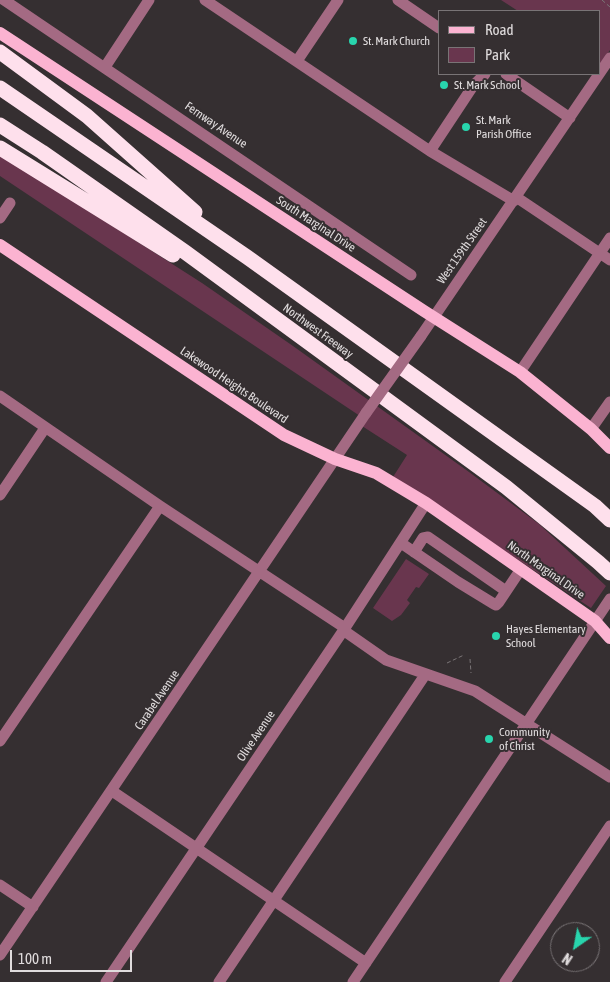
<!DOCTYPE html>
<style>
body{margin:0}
#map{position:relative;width:610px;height:982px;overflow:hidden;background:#352f31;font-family:"Asap Condensed",sans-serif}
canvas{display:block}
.legend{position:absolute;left:438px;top:10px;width:162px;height:65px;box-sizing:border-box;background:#352f31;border:1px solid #797476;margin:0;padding:6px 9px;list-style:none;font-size:15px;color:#e0dcdd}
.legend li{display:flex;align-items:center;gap:10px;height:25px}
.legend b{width:25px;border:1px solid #797476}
.north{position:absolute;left:550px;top:922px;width:50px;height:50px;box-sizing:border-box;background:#352f31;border:1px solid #797476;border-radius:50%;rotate:213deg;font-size:14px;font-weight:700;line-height:20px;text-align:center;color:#e0dcdd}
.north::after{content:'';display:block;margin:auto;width:18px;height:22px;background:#28d5ad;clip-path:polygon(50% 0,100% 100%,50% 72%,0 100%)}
.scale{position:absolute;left:10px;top:950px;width:122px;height:22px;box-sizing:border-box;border:2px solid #e0dcdd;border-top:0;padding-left:6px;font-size:15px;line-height:18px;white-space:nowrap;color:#e0dcdd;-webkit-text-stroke:4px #352f31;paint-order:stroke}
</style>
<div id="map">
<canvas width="610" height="982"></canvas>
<ul class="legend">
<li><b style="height:6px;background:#fbb3d1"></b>Road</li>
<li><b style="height:14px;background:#69364e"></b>Park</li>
</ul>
<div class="north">N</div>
<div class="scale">100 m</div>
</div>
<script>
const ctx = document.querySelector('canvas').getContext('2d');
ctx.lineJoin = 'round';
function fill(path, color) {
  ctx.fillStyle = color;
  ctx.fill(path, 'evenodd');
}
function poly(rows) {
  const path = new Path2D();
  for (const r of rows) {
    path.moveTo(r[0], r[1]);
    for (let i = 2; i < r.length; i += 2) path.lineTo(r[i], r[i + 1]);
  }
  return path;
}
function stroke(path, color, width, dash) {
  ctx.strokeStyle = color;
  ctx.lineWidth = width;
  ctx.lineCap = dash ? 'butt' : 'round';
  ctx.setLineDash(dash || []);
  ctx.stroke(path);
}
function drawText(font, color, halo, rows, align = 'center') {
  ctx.font = font + ' "Asap Condensed",sans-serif';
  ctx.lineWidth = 4;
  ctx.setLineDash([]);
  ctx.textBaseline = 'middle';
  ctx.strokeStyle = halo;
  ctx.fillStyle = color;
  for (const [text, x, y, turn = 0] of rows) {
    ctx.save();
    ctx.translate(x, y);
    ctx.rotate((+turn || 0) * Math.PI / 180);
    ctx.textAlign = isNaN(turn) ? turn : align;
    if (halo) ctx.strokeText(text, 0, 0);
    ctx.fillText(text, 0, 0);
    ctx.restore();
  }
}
fill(poly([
 [501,0,610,0,610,50,599,66,599,11,518,11],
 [0,154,202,283,293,346,469,472,539,524,606,586,591,608,393,477,407,455,362,426,366,420,0,176],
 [406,559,429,574,419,588,416,587,407,600,410,603,401,615,392,621,373,608]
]), '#69364e');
stroke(poly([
 [602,0,610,7],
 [470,659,471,673],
 [447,663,464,655]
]), '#7b7678', 1, [4, 2.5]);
stroke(poly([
 [4,0,411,275],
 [205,0,430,151,473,86,485,74],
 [398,0,439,28],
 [297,61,338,0],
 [105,67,149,0],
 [506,74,570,118],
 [430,151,514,201],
 [516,197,610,260],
 [0,218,10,203],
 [421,336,610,58],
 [520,372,610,238],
 [0,396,160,506,345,628],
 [591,429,610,402],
 [0,495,45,428],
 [401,543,458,582,494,604,496,605,499,602,521,569],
 [414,552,423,538,428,537,506,591],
 [343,630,386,660,475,691,610,777],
 [0,741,160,506],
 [112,791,366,963],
 [0,885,33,907],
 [0,955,366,413],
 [106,982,345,628,426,503],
 [219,982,425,675],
 [353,982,610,599],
 [505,982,610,826]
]), '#a46a83', 11);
stroke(poly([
 [0,33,424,311,520,372,591,429,610,448],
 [0,245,284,435,335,459,376,473,426,503,595,621,610,638]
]), '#fbb3d1', 12);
stroke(poly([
 [0,52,87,116,195,212],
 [0,88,247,257,595,506,610,520],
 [0,125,42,152,185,252,506,487,598,562,610,573],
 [0,148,173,255]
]), '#fee0ec', 15);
stroke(poly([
 [366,413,421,336]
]), '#a46a83', 11);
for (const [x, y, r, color] of [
 [353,41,5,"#28d5ad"],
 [444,85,5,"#28d5ad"],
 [466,127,5,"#28d5ad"],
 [496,636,5,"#28d5ad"],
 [489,739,5,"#28d5ad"]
]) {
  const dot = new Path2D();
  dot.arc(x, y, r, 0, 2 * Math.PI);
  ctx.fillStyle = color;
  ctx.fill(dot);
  stroke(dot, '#352f31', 2);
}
drawText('12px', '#e0dcdd', '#352f31', [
 ["St. Mark Church",363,41],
 ["St. Mark School",454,85],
 ["St. Mark",476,120],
 ["Parish Office",476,134],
 ["Hayes Elementary",506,629],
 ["School",506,643],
 ["Community",499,732],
 ["of Christ",499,746]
], 'left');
drawText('12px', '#e0dcdd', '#352f31', [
 ["Fernway Avenue",216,125,34],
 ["South Marginal Drive",316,224,33],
 ["West 159th Street",462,251,-55],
 ["Northwest Freeway",318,331,36],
 ["Lakewood Heights Boulevard",234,385,34],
 ["North Marginal Drive",546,570,35],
 ["Carabel Avenue",157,700,-56],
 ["Olive Avenue",256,736,-56]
]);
</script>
